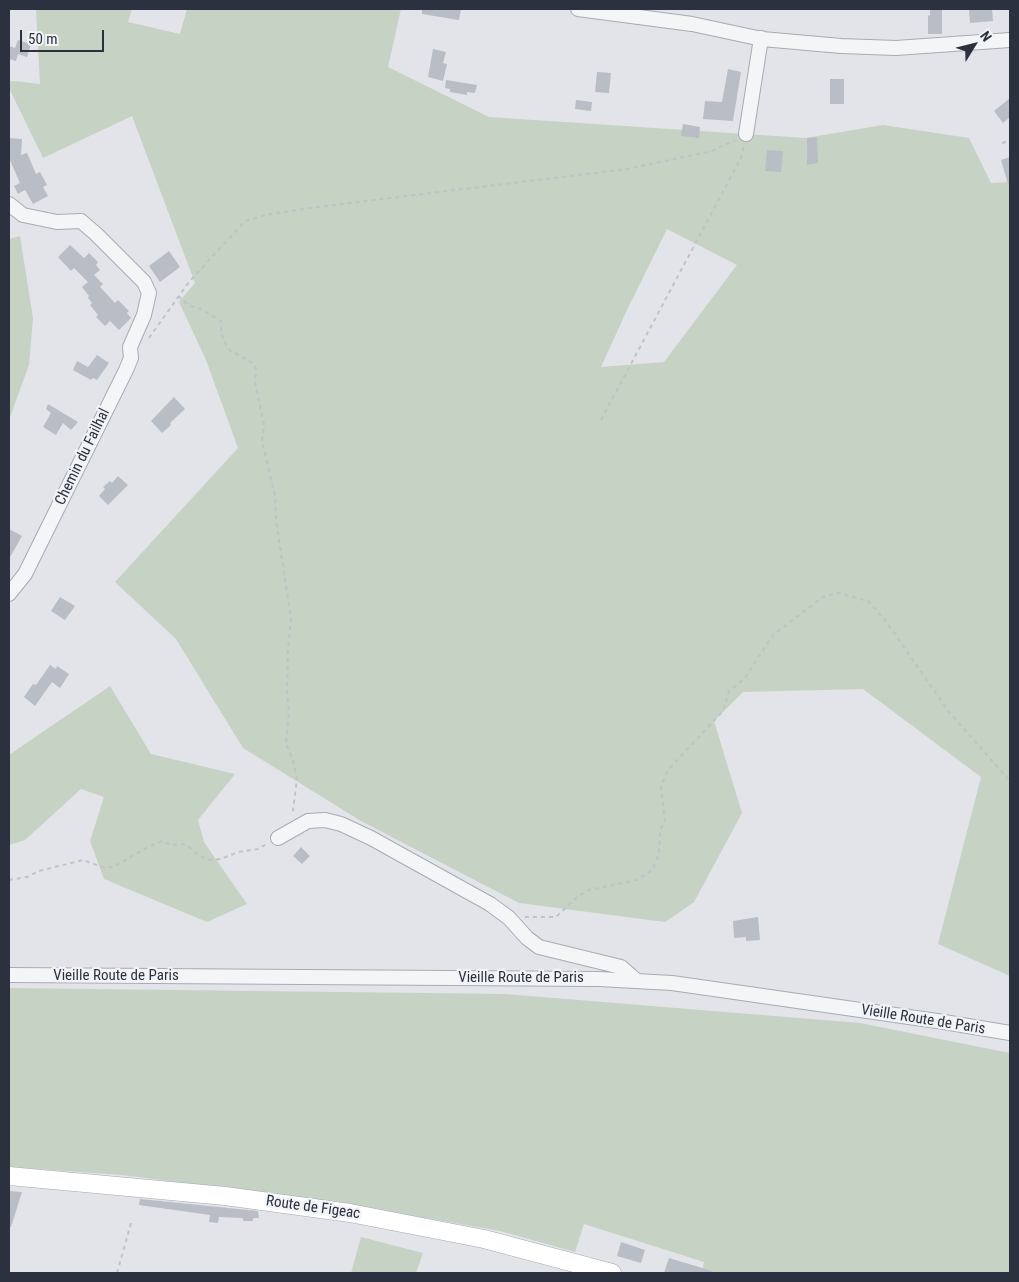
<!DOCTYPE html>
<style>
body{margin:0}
#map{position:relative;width:1019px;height:1282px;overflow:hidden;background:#e2e4e9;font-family:"Roboto Condensed",sans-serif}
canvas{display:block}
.frame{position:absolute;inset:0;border:10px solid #2b313f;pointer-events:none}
.north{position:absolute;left:949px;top:20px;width:50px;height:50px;-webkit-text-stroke:4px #f1f3f6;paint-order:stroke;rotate:54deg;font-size:14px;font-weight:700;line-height:20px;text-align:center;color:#2b313f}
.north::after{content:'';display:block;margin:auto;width:18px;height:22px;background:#2b313f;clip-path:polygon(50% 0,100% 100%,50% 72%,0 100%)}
.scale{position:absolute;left:20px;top:30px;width:84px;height:22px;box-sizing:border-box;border:2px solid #2b313f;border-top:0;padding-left:6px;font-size:15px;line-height:18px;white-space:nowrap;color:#2b313f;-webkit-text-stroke:4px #f1f3f6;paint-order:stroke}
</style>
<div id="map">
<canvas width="1019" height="1282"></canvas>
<div class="frame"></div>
<div class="north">N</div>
<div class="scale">50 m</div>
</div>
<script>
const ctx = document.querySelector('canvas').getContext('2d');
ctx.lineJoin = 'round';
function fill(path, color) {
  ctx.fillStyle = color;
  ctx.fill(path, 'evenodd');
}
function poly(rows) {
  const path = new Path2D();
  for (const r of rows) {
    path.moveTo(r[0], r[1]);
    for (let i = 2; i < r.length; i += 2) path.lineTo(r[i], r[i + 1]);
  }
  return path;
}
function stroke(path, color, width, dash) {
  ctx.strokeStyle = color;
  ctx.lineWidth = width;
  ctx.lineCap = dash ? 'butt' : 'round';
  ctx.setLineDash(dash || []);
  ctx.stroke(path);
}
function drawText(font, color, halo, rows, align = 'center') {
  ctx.font = font + ' "Roboto Condensed",sans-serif';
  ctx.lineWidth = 4.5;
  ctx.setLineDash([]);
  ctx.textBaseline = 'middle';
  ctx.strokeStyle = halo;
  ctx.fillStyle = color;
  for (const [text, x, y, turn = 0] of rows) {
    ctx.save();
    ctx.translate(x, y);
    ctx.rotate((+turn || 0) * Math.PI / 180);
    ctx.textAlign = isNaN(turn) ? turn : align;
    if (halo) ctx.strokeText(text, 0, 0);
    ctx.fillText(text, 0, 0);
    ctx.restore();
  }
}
fill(poly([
 [36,9,132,9,128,22,180,34,187,9,401,9,388,67,489,117,806,138,883,125,969,138,991,183,1010,182,1010,976,938,944,981,777,863,689,743,692,714,721,742,813,694,902,665,922,519,903,361,821,243,748,176,639,115,582,238,448,206,360,179,302,195,283,132,116,43,158,9,88,9,82,14,81,40,84],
 [667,229,737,265,664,362,601,367,627,310],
 [20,236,33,318,29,365,9,420,9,239],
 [110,686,151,754,235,774,198,820,204,842,247,904,207,922,104,879,90,841,104,797,81,789,25,840,9,845,9,755],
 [9,988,505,994,860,1023,1010,1053,1010,1273,702,1273,704,1262,584,1224,575,1252,500,1231,334,1202,122,1175,9,1167],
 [361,1237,423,1253,416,1273,351,1273]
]), '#c6d2c3');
fill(poly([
 [422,9,461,9,459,20,422,14],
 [930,9,942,9,942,34,928,34,928,15,930,16],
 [969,9,992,9,993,21,970,23],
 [18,40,31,44,27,57,18,54,16,61,9,59,9,46,15,48],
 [433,49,446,52,443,63,447,64,443,81,428,77],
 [728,69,741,72,733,121,703,119,705,101,722,102],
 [597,72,611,73,609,93,595,92],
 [830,79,844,79,844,104,830,104],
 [446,80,477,85,475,93,467,92,467,95,450,92,450,89,445,88],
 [1010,98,1010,117,1003,123,994,111],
 [576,100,592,102,591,111,575,109],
 [683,124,700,127,699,138,681,136],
 [817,137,818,163,807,165,807,138],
 [9,138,22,139,21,155,27,153,36,174,40,172,47,185,43,187,48,196,33,204,25,190,18,194,14,186,20,183,9,158],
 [767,150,783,151,781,172,765,171],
 [1010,157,1010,184,1008,184,1001,160],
 [70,245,84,258,89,253,98,262,96,265,100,270,94,275,103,284,100,287,115,303,118,300,129,311,127,313,131,318,119,330,110,321,105,326,96,317,98,315,90,305,92,303,88,298,89,296,82,287,88,282,74,268,71,271,58,257],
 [169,251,180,267,160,282,149,266],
 [97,355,109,363,97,380,93,378,91,380,73,370,77,361,88,367],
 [174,397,185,409,170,423,171,425,162,433,151,421],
 [48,404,78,422,71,430,63,423,56,435,43,427,51,413,46,409],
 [118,476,128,485,108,505,99,496,105,489,103,487,110,481,112,483],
 [9,529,22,536,9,559],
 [60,597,75,606,65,620,51,611],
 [50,665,56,669,57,666,69,674,60,688,52,682,35,706,24,697,33,684,36,685],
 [301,847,310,856,302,864,293,856],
 [758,917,760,940,746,941,746,937,734,938,733,921],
 [9,1191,22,1192,11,1227,9,1227],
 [140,1199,258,1211,259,1218,253,1218,253,1221,243,1221,243,1218,219,1217,218,1223,209,1222,210,1215,139,1205],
 [621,1242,645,1250,641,1263,617,1256],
 [669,1258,712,1271,712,1273,664,1273]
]), '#b9bdc5');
const minor = poly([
 [578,9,692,24,762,39,841,46,896,48,1010,40],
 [746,134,761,38],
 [9,204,23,215,57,222,81,221,96,234,144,282,149,293,144,315,130,347,131,358,126,370,25,574,9,594],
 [278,838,308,821,325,820,341,824,371,838,490,904,509,918,527,938,539,947,621,967,637,981],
 [9,975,599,979,672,983,944,1022,1010,1033]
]);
const major = poly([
 [9,1176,225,1196,350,1213,484,1239,612,1273]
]);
stroke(minor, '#a7abb3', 16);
stroke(major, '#a2a8b3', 19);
stroke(poly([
 [1002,143,1010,141],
 [178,296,190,306,201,309,221,321,221,333,227,347,229,350,253,363,256,369,255,382,264,425,262,441,275,496,276,520,291,619,288,649,287,690,289,712,286,744,293,760,297,779,293,810,295,815],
 [149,338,189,282,245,221,265,215,317,207,627,169,712,151,735,140],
 [601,420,741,158,744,146],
 [9,880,27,877,39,871,83,860,105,868,113,867,148,847,162,841,171,845,183,844,189,847,199,856,210,860,221,859,238,852,258,849,268,843],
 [525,917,556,917,578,896,589,890,637,880,652,870,659,854,660,830,665,821,661,786,668,770,723,711,729,691,745,678,773,635,823,597,838,593,868,601,885,620,949,712,1010,781],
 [117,1273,131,1223]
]), '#c0c2c7', 2, [4, 4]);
stroke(minor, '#f4f5f7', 14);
stroke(major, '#fff', 18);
drawText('15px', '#2b313f', '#f1f3f6', [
 ["Chemin du Failhal",83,457,-64],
 ["Vieille Route de Paris",116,976],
 ["Vieille Route de Paris",521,978],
 ["Vieille Route de Paris",923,1020,9],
 ["Route de Figeac",313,1208,8]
]);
</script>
